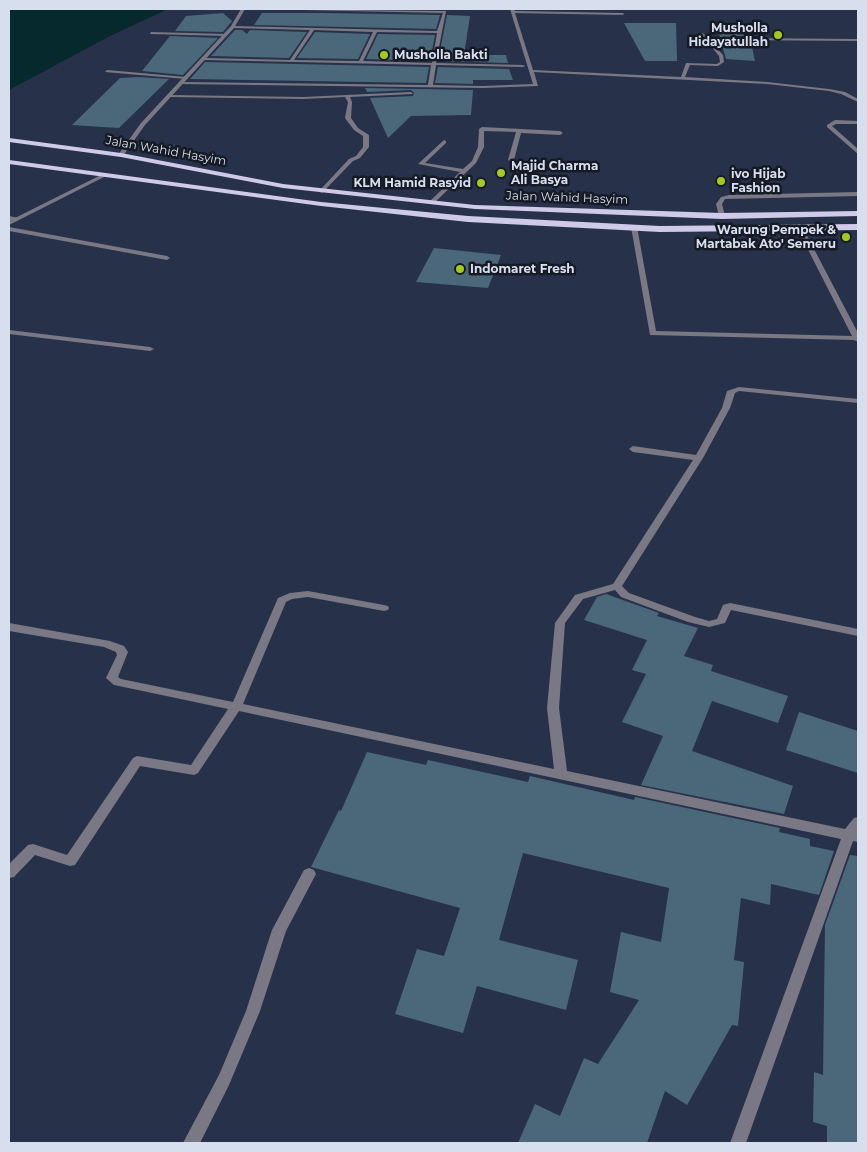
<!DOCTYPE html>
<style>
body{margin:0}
#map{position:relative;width:867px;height:1152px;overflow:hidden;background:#27324a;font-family:Montserrat,sans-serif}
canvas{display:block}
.frame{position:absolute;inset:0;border:10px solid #d7dfef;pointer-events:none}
</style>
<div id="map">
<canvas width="867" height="1152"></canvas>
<div class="frame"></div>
</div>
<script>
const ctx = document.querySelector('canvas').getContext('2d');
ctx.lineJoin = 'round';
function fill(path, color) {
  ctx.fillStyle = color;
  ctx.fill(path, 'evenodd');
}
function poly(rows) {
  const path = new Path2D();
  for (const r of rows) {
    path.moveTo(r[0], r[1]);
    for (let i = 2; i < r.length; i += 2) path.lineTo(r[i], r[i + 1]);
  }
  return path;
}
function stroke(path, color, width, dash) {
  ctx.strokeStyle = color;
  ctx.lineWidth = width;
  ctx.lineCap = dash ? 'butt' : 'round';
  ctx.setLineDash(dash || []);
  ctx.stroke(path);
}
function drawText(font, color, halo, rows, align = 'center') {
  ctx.font = font + ' Montserrat,sans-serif';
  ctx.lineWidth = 5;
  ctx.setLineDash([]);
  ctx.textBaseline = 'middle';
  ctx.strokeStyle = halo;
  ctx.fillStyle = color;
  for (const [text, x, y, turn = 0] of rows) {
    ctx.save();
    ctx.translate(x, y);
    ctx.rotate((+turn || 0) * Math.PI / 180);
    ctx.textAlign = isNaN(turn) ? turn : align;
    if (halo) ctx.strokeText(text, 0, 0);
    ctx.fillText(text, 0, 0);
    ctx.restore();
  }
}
fill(poly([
 [9,9,168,9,110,36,9,90]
]), '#06292d');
fill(poly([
 [223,13,232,21,223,32,175,31,186,16],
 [262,13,324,13,440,15,436,29,254,25],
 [447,15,470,16,464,55,506,55,508,63,438,61],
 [624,23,676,23,677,61,645,61],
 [235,30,242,30,247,34,250,30,307,32,289,58,211,56],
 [315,32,370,34,358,59,297,58],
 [749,33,749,36,736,36,733,40,751,42,755,61,726,59,719,34],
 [378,34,435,35,430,61,366,59],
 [170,36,218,38,183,75,142,71],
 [205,62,429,67,426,83,190,79],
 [438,67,509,69,513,80,473,80,473,84,435,83],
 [138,77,169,79,119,128,72,125,120,78],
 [365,88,473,90,471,115,411,116,388,138,370,98,413,96,414,93,411,90,367,92],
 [434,248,501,255,488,288,416,282],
 [606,594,659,613,657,616,698,628,684,656,713,665,711,671,788,696,778,723,712,701,692,751,793,786,784,814,641,785,663,736,622,722,646,674,632,670,647,640,584,620,597,597],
 [799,712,858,731,858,773,786,750],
 [367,752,426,765,428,760,528,782,530,776,634,800,635,797,780,828,779,832,810,839,810,846,834,851,819,895,771,884,770,905,741,898,734,960,744,962,738,1026,732,1025,687,1105,665,1091,647,1143,518,1143,535,1104,560,1116,584,1058,598,1064,639,1000,610,992,621,932,661,942,669,888,523,853,499,940,578,960,566,1010,477,986,463,1033,395,1014,417,949,444,956,460,908,311,867,339,810,341,811],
 [850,855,858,856,858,1143,827,1143,827,1126,813,1122,814,1072,823,1075,825,925]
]), '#4a687a');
fill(poly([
 [835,120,858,121,858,124,836,124,832,126,858,149,858,154,827,127,827,125,835,120],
 [858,192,858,196,725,199,722,204,725,216,722,218,719,216,716,204,721,197,729,195,858,192],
 [9,216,19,218,20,219,17,221,9,220,9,216],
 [9,227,167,256,170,258,167,260,9,231,9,227]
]), '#7a7885');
fill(poly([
 [253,9,446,11,436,63,523,65,525,66,523,67,436,65,433,85,483,86,533,84,510,9,514,9,515,11,623,13,624,15,515,13,533,70,681,77,686,63,717,64,720,62,719,56,701,34,703,33,723,55,724,62,718,66,690,65,685,77,767,82,829,89,845,92,858,99,858,102,841,94,829,91,767,84,534,72,538,86,483,88,179,84,181,82,428,85,431,65,205,60,203,59,205,58,290,60,310,30,232,28,233,26,437,31,443,13,253,9],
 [314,30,373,32,359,61,294,60,314,30],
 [377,32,437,33,432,63,363,61,377,32],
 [151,32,226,34,228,35,226,36,150,34,151,32],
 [736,38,858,39,858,41,735,40,736,38],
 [107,70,186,77,188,78,186,79,105,72,107,70],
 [411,92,413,94,350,97,352,102,351,118,358,128,369,135,369,147,360,158,353,161,322,193,320,192,320,190,349,159,356,156,363,147,363,136,354,130,345,118,348,102,345,97,303,99,169,97,167,96,169,95,303,97,411,92],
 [482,127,560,131,563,133,560,135,521,133,514,160,511,162,508,160,516,132,484,131,484,147,476,163,434,203,430,203,430,201,460,172,418,164,444,140,446,141,446,143,425,163,463,169,472,161,478,147,479,129,482,127],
 [103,174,108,175,9,225,9,221,103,174],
 [634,225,637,227,656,331,852,336,797,228,800,226,803,228,858,333,858,342,854,340,650,335,631,227,634,225],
 [9,330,150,347,154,349,150,351,9,334,9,330],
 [739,387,858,399,858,403,739,391,735,393,730,408,703,458,622,586,629,593,695,617,709,621,717,619,723,605,730,603,858,629,858,636,731,610,725,623,709,627,688,622,621,597,615,590,583,599,565,623,559,708,567,771,845,829,854,818,858,817,858,842,853,841,746,1143,730,1143,841,839,239,711,198,773,194,775,140,766,75,865,70,866,35,855,14,877,9,878,9,864,28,845,33,844,67,855,133,758,137,756,191,765,228,709,114,685,106,678,117,655,116,652,104,647,9,631,9,623,110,641,124,646,128,652,118,677,121,679,233,702,278,598,290,593,308,591,384,605,388,606,389,608,388,610,384,611,308,597,292,599,286,602,243,704,554,769,547,708,555,623,575,595,613,584,693,460,633,452,629,449,633,446,696,455,722,408,727,391,739,387],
 [309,868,314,870,316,874,286,931,260,1011,229,1085,200,1143,183,1143,219,1075,246,1011,272,930,304,870,309,868]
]), '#7a7885');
fill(poly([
 [241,9,245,9,234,28,145,125,123,156,119,156,118,155,141,123,231,26,241,9]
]), '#7a7885');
fill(poly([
 [9,138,121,153,283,184,475,205,722,213,858,211,858,216,722,219,475,209,283,188,121,157,9,142,9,138],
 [9,160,321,202,468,216,660,226,858,224,858,230,660,232,468,222,321,206,9,164,9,160]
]), '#cfcae8');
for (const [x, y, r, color] of [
 [778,35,5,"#a5c823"],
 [384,55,5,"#a5c823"],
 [501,173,5,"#a5c823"],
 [721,181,5,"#a5c823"],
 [481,183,5,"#a5c823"],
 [846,237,5,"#a5c823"],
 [460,269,5,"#a5c823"]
]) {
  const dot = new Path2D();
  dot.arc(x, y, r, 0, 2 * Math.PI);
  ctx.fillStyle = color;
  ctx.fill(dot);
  stroke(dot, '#151a25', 2);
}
drawText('bold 12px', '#d7dfef', '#151a25', [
 ["Musholla",768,28,"right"],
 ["Hidayatullah",768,42,"right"],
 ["Musholla Bakti",394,55],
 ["Majid Charma",511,166],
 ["Ali Basya",511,180],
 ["ivo Hijab",731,174],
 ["Fashion",731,188],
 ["KLM Hamid Rasyid",471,183,"right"],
 ["Warung Pempek &",836,230,"right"],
 ["Martabak Ato' Semeru",836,244,"right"],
 ["Indomaret Fresh",470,269]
], 'left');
drawText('12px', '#d7dfef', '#151a25', [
 ["Jalan Wahid Hasyim",166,151,10],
 ["Jalan Wahid Hasyim",567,198,2]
]);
</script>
